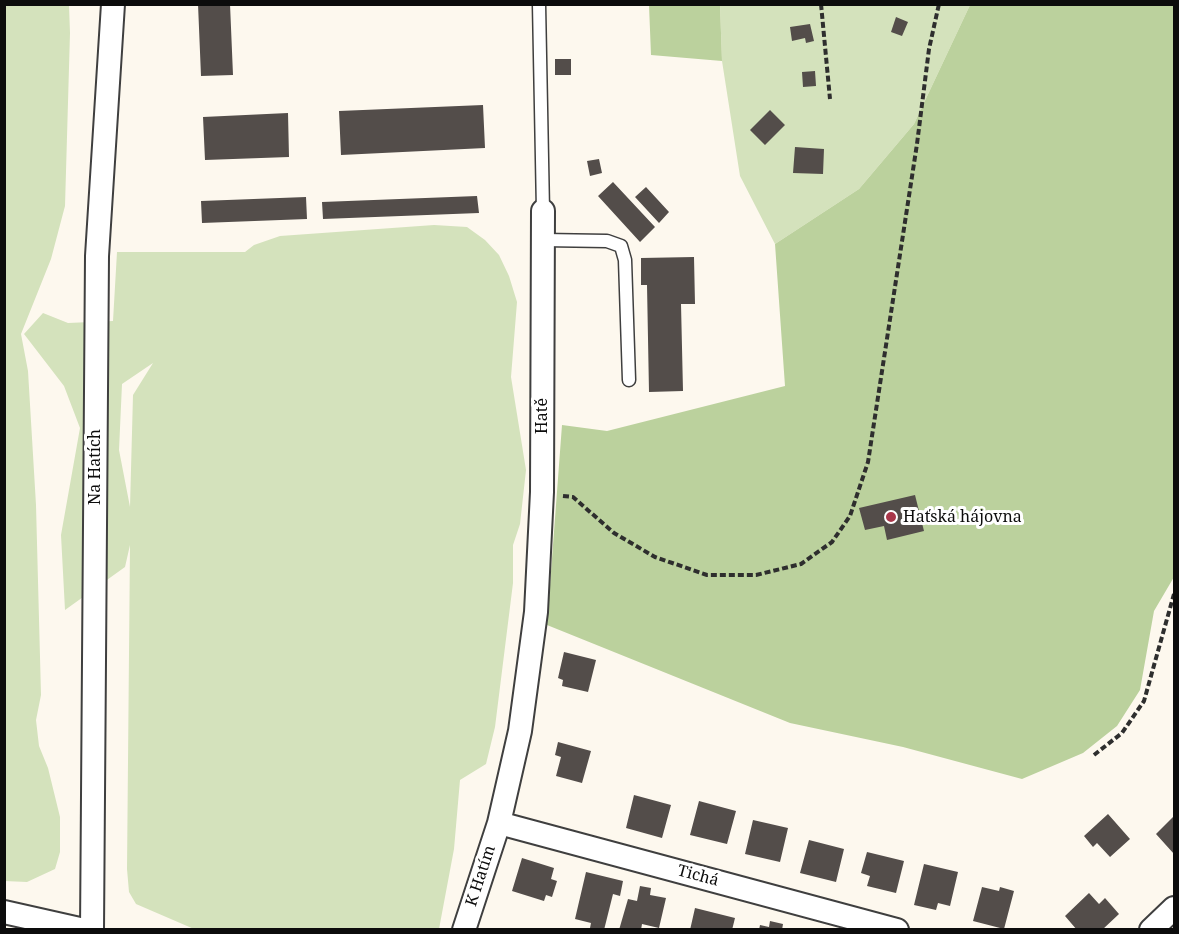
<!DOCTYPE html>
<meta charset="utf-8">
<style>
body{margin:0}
#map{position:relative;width:1179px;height:934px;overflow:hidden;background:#fdf8ee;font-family:"Noto Serif",serif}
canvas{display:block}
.frame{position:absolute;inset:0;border:6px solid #0c0c0c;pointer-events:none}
</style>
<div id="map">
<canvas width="1179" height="934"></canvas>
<div class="frame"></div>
</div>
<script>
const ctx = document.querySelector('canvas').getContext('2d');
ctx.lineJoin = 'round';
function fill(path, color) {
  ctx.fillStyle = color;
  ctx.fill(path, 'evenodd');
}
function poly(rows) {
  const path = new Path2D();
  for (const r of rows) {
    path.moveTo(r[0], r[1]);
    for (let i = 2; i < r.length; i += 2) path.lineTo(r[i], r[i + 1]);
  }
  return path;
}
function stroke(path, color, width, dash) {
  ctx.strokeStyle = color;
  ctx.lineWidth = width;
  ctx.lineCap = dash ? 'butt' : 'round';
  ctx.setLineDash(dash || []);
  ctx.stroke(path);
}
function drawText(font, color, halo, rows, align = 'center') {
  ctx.font = font + ' "Noto Serif",serif';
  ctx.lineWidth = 6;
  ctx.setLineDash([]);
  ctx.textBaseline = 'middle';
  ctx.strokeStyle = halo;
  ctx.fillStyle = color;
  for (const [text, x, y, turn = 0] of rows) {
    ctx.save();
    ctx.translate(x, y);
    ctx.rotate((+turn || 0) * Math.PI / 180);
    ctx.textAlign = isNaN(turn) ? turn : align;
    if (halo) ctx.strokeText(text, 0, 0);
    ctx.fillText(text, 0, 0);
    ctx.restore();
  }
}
fill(poly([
 [5,4,69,5,70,33,65,206,51,259,21,334,28,371,36,505,41,695,36,720,39,746,48,768,60,817,60,852,55,869,27,882,4,881],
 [720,5,970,5,914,124,859,189,775,244,740,176,722,61],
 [434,225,467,227,485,240,499,255,509,276,517,302,511,377,526,470,520,524,513,545,513,583,495,727,486,764,460,780,454,849,439,929,194,929,136,904,129,892,127,869,130,545,125,567,65,610,61,535,80,428,64,386,24,334,43,313,68,323,113,321,117,252,245,252,254,245,280,236],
 [153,363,133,395,130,507,119,450,122,384]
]), '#d4e2bc');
fill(poly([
 [649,5,720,5,722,61,651,55],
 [970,5,1174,5,1174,577,1154,611,1140,690,1117,726,1083,753,1022,779,903,747,790,723,547,625,562,425,607,431,785,386,775,244,859,189,914,124]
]), '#bbd19d');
fill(poly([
 [198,4,230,4,233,75,201,76],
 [896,17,908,22,902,36,891,32],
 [810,24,814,41,806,43,805,38,792,41,790,27],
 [555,59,571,59,571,75,555,75],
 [815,71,816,86,803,87,802,72],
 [483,105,485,148,341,155,339,111],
 [770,110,785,125,765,145,750,130],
 [288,113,289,157,205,160,203,117],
 [795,147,824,149,823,174,793,173],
 [599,159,602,173,590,176,587,161],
 [613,182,655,227,640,242,598,196],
 [646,187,669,212,659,223,635,197],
 [477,196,479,213,323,219,322,202],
 [306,197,307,219,202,223,201,201],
 [694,257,695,304,681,304,683,391,649,392,647,285,641,285,641,258],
 [915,495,924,531,887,540,884,526,865,530,859,508],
 [564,652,596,660,588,692,562,686,563,680,558,678],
 [558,742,591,751,582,783,556,776,561,757,555,755],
 [634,795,671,805,662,838,626,828],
 [699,801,736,811,727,844,690,835],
 [1108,814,1130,839,1110,857,1097,843,1093,847,1084,836],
 [1174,816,1174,854,1156,834],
 [753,820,788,828,780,862,745,854],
 [809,840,844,849,836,882,800,873],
 [867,852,904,861,896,893,867,886,870,876,861,873],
 [522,858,554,868,551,879,557,881,552,897,546,895,544,901,512,891],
 [924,864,958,872,950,906,938,903,936,910,914,905],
 [586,872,623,881,620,896,613,894,604,930,590,928,591,923,575,919],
 [640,886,651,888,650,895,666,898,659,928,642,924,641,930,619,930,628,899,637,901],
 [982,887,999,891,1000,887,1014,891,1004,929,973,921],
 [1089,893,1099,904,1105,898,1119,914,1102,930,1077,930,1065,916],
 [695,908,735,918,732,930,690,930],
 [770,921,783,924,782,930,759,930,760,925,769,927]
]), '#534d4a');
const lane = poly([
 [539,4,543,211],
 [543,240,607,241,621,246,625,260,629,380]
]);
const street = poly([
 [499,823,897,930],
 [4,912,84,930],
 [92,930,97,256,113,4],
 [464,930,499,823,520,731,536,612,542,492,543,211],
 [1151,930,1174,908]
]);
stroke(lane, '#3f3f3f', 15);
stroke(street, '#3f3f3f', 26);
stroke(poly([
 [821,4,830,99],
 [563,496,573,497,614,533,655,557,707,575,756,575,801,564,832,542,850,516,868,462,917,144,929,49,939,4],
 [1094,755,1122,733,1144,701,1174,594]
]), '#2e2e2e', 4, [6, 3]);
stroke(lane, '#fff', 12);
stroke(street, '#fff', 22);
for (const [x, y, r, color] of [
 [891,517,6,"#a9374a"]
]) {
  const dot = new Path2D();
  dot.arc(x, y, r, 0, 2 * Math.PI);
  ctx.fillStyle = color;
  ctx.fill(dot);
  stroke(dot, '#fff', 2);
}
drawText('16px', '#0c0c0c', '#fff', [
 ["Hatě",542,416,-90],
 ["Na Hatích",95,467,-90],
 ["K Hatím",481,876,-72],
 ["Tichá",698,876,15]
]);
drawText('16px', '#0c0c0c', '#fff', [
 ["Haťská hájovna",903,517]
], 'left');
</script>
